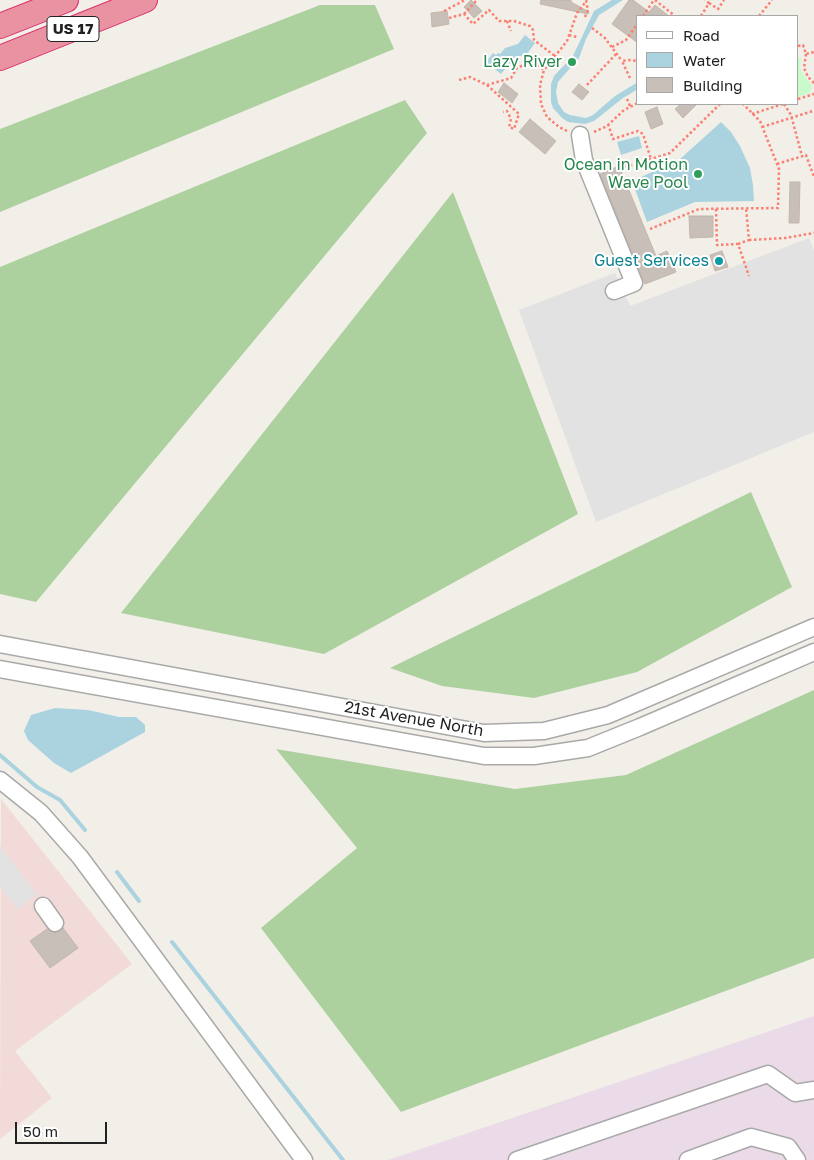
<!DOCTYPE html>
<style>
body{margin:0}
#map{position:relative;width:814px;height:1160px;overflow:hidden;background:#f2efe9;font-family:"Golos Text",sans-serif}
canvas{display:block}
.legend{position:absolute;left:636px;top:15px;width:162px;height:90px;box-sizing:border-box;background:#fff;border:1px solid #a7a7a7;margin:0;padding:6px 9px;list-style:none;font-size:15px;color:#222}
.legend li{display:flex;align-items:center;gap:10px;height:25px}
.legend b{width:25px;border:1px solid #a7a7a7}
.scale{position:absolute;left:15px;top:1122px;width:92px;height:22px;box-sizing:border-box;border:2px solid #222;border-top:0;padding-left:6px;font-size:15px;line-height:18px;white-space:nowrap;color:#222;-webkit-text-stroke:4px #fff;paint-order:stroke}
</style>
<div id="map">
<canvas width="814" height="1160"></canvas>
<ul class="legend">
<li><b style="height:6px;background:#fff"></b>Road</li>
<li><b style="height:14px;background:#aad3df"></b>Water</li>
<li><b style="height:14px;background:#c7bfb8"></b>Building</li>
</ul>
<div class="scale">50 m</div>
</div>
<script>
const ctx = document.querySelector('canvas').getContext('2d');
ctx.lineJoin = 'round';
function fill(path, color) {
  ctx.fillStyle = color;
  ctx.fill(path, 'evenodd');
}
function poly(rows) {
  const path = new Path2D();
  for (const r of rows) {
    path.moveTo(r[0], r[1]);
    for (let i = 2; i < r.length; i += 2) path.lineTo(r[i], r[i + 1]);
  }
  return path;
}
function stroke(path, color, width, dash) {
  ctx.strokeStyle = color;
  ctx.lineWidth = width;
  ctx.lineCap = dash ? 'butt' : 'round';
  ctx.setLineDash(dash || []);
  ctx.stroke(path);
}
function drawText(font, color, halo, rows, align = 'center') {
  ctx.font = font + ' "Golos Text",sans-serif';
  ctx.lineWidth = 4;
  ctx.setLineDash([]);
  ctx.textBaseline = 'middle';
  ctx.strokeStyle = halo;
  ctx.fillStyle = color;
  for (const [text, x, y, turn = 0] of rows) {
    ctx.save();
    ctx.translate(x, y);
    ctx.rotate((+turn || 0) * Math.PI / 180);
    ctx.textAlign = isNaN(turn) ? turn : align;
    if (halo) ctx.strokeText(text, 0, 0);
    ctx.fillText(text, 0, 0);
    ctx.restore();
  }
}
fill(poly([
 [1,799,132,964,15,1051,52,1098,0,1139]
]), '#f2dad9');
fill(poly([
 [814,1016,814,1160,388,1160]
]), '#ebdbe8');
fill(poly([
 [320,5,375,5,394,49,0,212,0,129],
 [405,100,427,133,36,602,0,594,0,267],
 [453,192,578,514,324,654,121,613],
 [751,492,792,587,637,672,534,698,442,686,390,668],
 [814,690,814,958,401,1112,261,928,357,848,276,749,515,789,626,775]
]), '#add19e');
fill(poly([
 [798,57,801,59,800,68,804,76,811,84,812,89,809,93,798,97]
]), '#c8facc');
fill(poly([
 [809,238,814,250,814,432,596,522,519,310,615,273,630,306],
 [0,846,37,895,17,909,0,886]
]), '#e2e2e2');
fill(poly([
 [612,0,623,0,599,15,586,39,579,58,558,82,556,92,558,103,564,112,570,115,586,118,593,115,615,96,638,82,638,89,623,98,594,121,585,124,568,122,562,118,553,108,551,102,551,84,554,76,573,56,594,11],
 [525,35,535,43,527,54,514,58,501,74,486,62,493,53,496,55,498,53,500,54,505,48,518,44],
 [721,122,731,132,740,146,750,168,753,185,754,201,695,202,647,222,632,181,679,160],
 [639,136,642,148,621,155,617,142],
 [55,708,88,710,119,717,136,717,145,725,145,732,71,773,54,763,28,740,24,731,31,715]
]), '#aad3df');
stroke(poly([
 [0,755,37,787,60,800,85,830],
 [117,872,139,901],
 [172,942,343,1160]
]), '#aad3df', 4);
const building = poly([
 [471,0,482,11,474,18,464,7,471,0],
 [541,0,571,0,571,2,589,12,588,14,540,4,541,0],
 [629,0,633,0,649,12,655,5,669,16,638,16,638,43,612,24,629,0],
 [447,11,449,24,432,27,431,13,447,11],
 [504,83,518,94,512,103,498,92,504,83],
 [579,84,589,92,582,100,572,92,579,84],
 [681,104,697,104,683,118,675,109,681,104],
 [657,107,663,124,651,129,645,112,657,107],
 [530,119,556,141,545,154,519,132,530,119],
 [619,166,656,256,667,251,676,272,645,284,600,174,619,166],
 [790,182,800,182,799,223,789,223,790,182],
 [689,216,713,216,713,237,690,238,689,216],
 [722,251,728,267,715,271,710,255,722,251],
 [63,928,78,948,50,968,30,941,47,929,55,933,63,928]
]);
fill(building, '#c7bfb8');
stroke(building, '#c4b6ab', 1);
const minor = poly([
 [580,135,584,160,634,283,614,291],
 [0,644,484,733,544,731,608,715,814,627],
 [0,669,484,756,534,756,588,748,640,727,814,652],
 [0,780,41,813,80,857,304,1160],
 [43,906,55,923],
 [517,1160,768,1074,795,1093,814,1090],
 [688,1160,751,1137,788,1147,797,1160]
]);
const highway = poly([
 [0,26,66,0],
 [0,58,145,0]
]);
stroke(minor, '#a9a9a9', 19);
stroke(highway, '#dc2a67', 26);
stroke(poly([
 [655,0,675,16],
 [709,3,718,9,724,0],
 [444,11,465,0],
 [464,14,477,0],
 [643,16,654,0],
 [701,16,709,3,705,0],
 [759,16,772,0],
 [585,17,588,10,586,1],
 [449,18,464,14,473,24,489,10,499,21,514,21,530,26,533,30,534,40,555,56],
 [507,21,511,31],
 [592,28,605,38,622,61],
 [569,35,577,37],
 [798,46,803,45,806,54,814,52],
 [612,47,626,40,638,23],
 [806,54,804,68,808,77,814,83],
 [630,78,622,61,629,60,638,61],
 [459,80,470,77,487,85,511,78,517,68,533,61,544,70],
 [487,85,519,114,514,129,509,127,511,119,507,111,503,112],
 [587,85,617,53],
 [627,99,630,106],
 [798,99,814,94],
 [784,104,791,115,802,156],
 [752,114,783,104],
 [608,124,613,139,638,131,643,134,651,159],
 [762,127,813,111],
 [567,131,559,127,547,117,541,104,540,85,544,70,567,41,577,13,587,0],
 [594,132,607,126,624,110,638,103],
 [777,164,806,155,814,177],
 [625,167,670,153,720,104],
 [716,209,717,245,738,244,749,276],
 [650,229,699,209,778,208,779,169,760,121,743,104],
 [749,240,785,238,814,233],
 [738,244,749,240,746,208]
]), '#fa8072', 2.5, [2.5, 2.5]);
stroke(minor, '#fff', 16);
stroke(highway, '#e892a2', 24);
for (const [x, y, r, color] of [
 [572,62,5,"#2e9e5b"],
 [698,174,5,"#2e9e5b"],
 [719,261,5,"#0f9aa8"]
]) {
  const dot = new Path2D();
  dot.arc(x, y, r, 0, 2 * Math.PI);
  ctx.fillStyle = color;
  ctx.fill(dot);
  stroke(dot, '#fff', 2);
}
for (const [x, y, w] of [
 [73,29,52]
]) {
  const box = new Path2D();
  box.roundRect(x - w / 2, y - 12.5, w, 25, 4);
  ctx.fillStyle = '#fff';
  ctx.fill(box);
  stroke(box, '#222', 1);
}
drawText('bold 15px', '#222', null, [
 ["US 17",73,29]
]);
drawText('16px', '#27864d', '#fff', [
 ["Lazy River",562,62],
 ["Ocean in Motion",688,165],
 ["Wave Pool",688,183]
], 'right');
drawText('16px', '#0d838f', '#fff', [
 ["Guest Services",709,261]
], 'right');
drawText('16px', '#222', '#fff', [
 ["21st Avenue North",414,719,10]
]);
</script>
